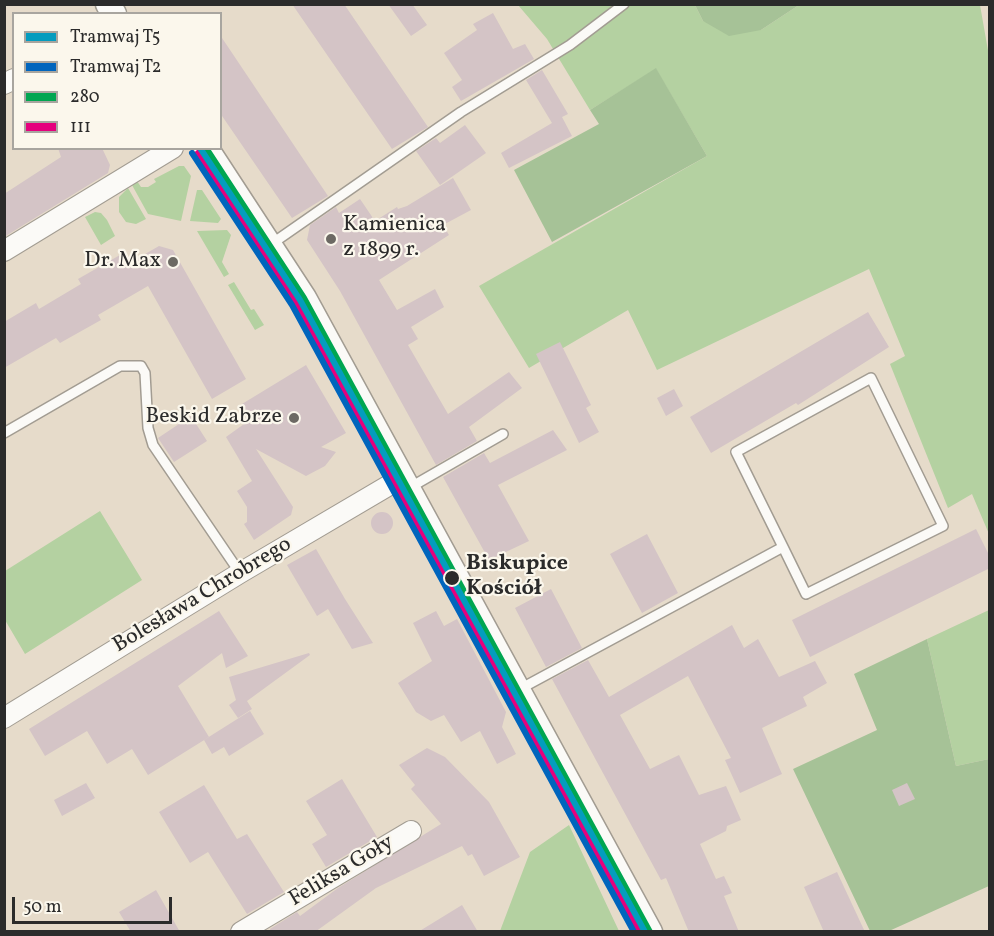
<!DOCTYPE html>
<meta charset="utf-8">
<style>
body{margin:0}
#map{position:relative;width:994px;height:936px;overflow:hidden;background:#e6dbca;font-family:Vollkorn,serif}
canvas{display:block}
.frame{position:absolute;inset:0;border:6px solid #2b2b2b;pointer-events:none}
.legend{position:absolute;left:12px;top:12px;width:210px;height:138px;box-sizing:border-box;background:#fbf7ec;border:2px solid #a8a59f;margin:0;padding:8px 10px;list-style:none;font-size:18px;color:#2b2b2b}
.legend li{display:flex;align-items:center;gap:12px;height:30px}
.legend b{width:30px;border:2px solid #a8a59f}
.scale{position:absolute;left:12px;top:897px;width:160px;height:27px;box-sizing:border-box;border:3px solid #2b2b2b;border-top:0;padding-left:8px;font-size:18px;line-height:21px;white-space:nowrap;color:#2b2b2b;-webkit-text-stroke:4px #fbf7ec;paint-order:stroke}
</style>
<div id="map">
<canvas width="994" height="936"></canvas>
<div class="frame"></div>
<ul class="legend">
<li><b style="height:8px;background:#049cbe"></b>Tramwaj T5</li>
<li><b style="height:8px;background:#0065bd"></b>Tramwaj T2</li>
<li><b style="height:8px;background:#00a651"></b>280</li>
<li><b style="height:8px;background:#e5007d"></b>111</li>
</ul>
<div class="scale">50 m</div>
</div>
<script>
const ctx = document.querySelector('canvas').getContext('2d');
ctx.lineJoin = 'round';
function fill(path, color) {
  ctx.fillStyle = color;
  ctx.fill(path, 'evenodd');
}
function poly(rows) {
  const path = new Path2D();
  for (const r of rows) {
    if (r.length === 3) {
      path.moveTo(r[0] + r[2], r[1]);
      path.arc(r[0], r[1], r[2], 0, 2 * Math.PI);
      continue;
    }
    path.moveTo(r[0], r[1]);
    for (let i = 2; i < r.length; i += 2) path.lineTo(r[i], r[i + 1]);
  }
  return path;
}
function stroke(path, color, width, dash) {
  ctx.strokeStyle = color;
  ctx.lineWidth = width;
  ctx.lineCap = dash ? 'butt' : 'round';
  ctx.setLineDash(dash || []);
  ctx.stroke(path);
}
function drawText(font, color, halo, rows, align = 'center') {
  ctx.font = font + ' Vollkorn,serif';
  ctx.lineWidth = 4.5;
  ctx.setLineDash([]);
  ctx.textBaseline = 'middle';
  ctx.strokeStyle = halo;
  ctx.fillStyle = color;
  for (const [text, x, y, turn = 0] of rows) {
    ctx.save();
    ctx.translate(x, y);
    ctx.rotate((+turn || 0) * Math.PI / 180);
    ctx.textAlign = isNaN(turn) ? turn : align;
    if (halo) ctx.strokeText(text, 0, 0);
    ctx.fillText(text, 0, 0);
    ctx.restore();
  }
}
fill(poly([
 [518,5,695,5,703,21,761,30,799,5,980,5,990,62,989,534,972,494,948,508,890,364,905,356,869,269,657,370,628,310,529,368,479,286,707,156,656,69,590,110,547,39],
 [179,166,184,166,191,176,181,221,148,214,132,185,137,181,141,187,148,187,156,182,154,179],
 [128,188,146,219,136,224,126,222,119,212,119,197],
 [197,190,202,190,221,219,218,223,190,221],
 [95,212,101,213,107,220,115,236,101,245,85,217],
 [227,230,231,235,222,262,229,274,224,277,197,231],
 [234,282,251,310,254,309,264,325,255,330,228,285],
 [100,511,142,580,25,654,5,620,5,571],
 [989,610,989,759,956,766,927,639],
 [569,825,619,931,500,931,530,852]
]), '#b4d1a1');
fill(poly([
 [695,5,799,5,761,30,729,36,703,21],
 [656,68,707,156,552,242,514,170,599,124,590,110],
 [927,639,956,766,989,759,989,886,889,931,870,931,793,769,877,730,854,674]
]), '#a6c297');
fill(poly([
 [292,4,344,4,428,127,392,149],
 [388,4,412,4,427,25,411,36],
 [493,13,513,49,525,44,534,59,461,101,452,87,462,80,444,53,477,30,473,24],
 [220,35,328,196,292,218,220,113],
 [542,70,568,114,562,117,572,136,509,168,501,153,552,123,526,80],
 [465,125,486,153,440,185,416,151,436,138,440,143],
 [58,148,102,148,110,165,108,173,4,237,4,194,61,157],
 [453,178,471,210,443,225,449,235,379,280,397,310,435,289,444,307,411,327,418,339,408,345,448,414,509,372,522,388,469,427,477,441,436,465,340,291,307,240,310,225,336,207,339,213,360,199,375,221,397,207,398,209,407,206],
 [159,246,173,250,246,379,212,399,148,286,98,315,101,320,60,343,56,338,4,368,4,322,36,303,39,309,81,284,78,279,120,255,126,265],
 [868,312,889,347,798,405,796,403,711,453,690,417],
 [560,342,591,405,586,408,599,432,579,443,536,354],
 [306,365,346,433,321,447,336,452,325,466,306,476,256,449,293,507,291,515,254,540,244,524,247,522,247,507,237,491,252,481,226,437,251,419,242,404],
 [674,389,683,406,666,416,657,398],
 [191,416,207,441,174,462,158,438],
 [553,430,567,450,498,485,529,541,489,560,443,477,484,453,490,463],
 [382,523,11],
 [976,529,990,557,990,568,810,657,792,620],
 [647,534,678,593,642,613,610,554],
 [316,549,345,599,373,643,352,649,328,609,317,616,287,565],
 [551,589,582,648,546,667,515,608],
 [219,611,248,656,226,668,222,653,178,686,209,737,148,775,132,749,107,764,87,731,45,756,29,729],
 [436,611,444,626,457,619,506,712,502,727,516,754,497,764,480,731,461,742,444,715,431,721,416,712,398,683,432,661,413,623],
 [732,625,744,648,758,639,779,677,815,661,827,683,803,697,807,706,762,728,782,774,740,793,725,760,731,758,688,676,620,715,650,769,679,755,699,795,726,786,741,820,727,826,726,831,700,844,716,879,724,876,732,893,724,896,739,932,689,932,666,878,661,880,552,679,588,660,609,697],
 [309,653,310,655,247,701,252,709,238,718,229,705,236,700,229,677],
 [250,711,264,734,229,756,224,747,212,754,204,740],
 [427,748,445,757,489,802,520,857,484,876,472,854,468,856,462,846,376,888,315,932,271,932,270,929,297,912,300,916,338,888,441,824,411,789,415,785,399,765],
 [342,779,377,837,326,867,312,844,327,835,306,801],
 [86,783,95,798,62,816,54,800],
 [907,783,915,799,899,806,892,790],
 [204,785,237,839,247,834,284,892,247,914,208,852,190,863,159,812],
 [837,872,865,932,824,932,804,887],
 [156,890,180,932,131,932,119,912],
 [462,905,478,932,418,932]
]), '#d4c4c6');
const service = poly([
 [270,245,461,112,570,45,624,4],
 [4,433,120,366,141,366,145,373,148,428,153,445,240,573],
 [409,488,503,434],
 [518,690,783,547,806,594,943,526,871,378,736,452,783,547]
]);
const minor = poly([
 [4,84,14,79],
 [4,251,173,148],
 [4,718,240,573,403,477],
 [241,932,411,831]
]);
const tertiary = poly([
 [108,4,114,14],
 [206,148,304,298,650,932]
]);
stroke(service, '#a29c92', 12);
stroke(minor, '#a29c92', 22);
stroke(tertiary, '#a29c92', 27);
stroke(service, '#fbfaf7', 9);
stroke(minor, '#fbfaf7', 20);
stroke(tertiary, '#fbfaf7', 24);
stroke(poly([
 [206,148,304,298,650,932]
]), '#00a651', 6);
stroke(poly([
 [198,153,296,303,639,932]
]), '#e5007d', 6);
stroke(poly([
 [200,148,300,300,645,932]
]), '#049cbe', 6);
stroke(poly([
 [192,153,292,305,634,932]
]), '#0065bd', 6);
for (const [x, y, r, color] of [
 [331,239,6,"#6c6963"],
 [173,262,6,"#6c6963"],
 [294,418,6,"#6c6963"],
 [452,578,8,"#2b2b2b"]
]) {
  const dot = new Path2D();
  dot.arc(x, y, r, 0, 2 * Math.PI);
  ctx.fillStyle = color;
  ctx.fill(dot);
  stroke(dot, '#fbf7ec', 2);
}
drawText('22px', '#2b2b2b', '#fbf7ec', [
 ["Kamienica",343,226,"left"],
 ["z 1899 r.",343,251,"left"],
 ["Dr. Max",161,262],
 ["Beskid Zabrze",282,418]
], 'right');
drawText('bold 22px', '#2b2b2b', '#fbf7ec', [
 ["Biskupice",466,565],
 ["Kościół",466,590]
], 'left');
drawText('22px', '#2b2b2b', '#fbf7ec', [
 ["Bolesława Chrobrego",203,596,-31],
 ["Feliksa Goły",342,872,-31]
]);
</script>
